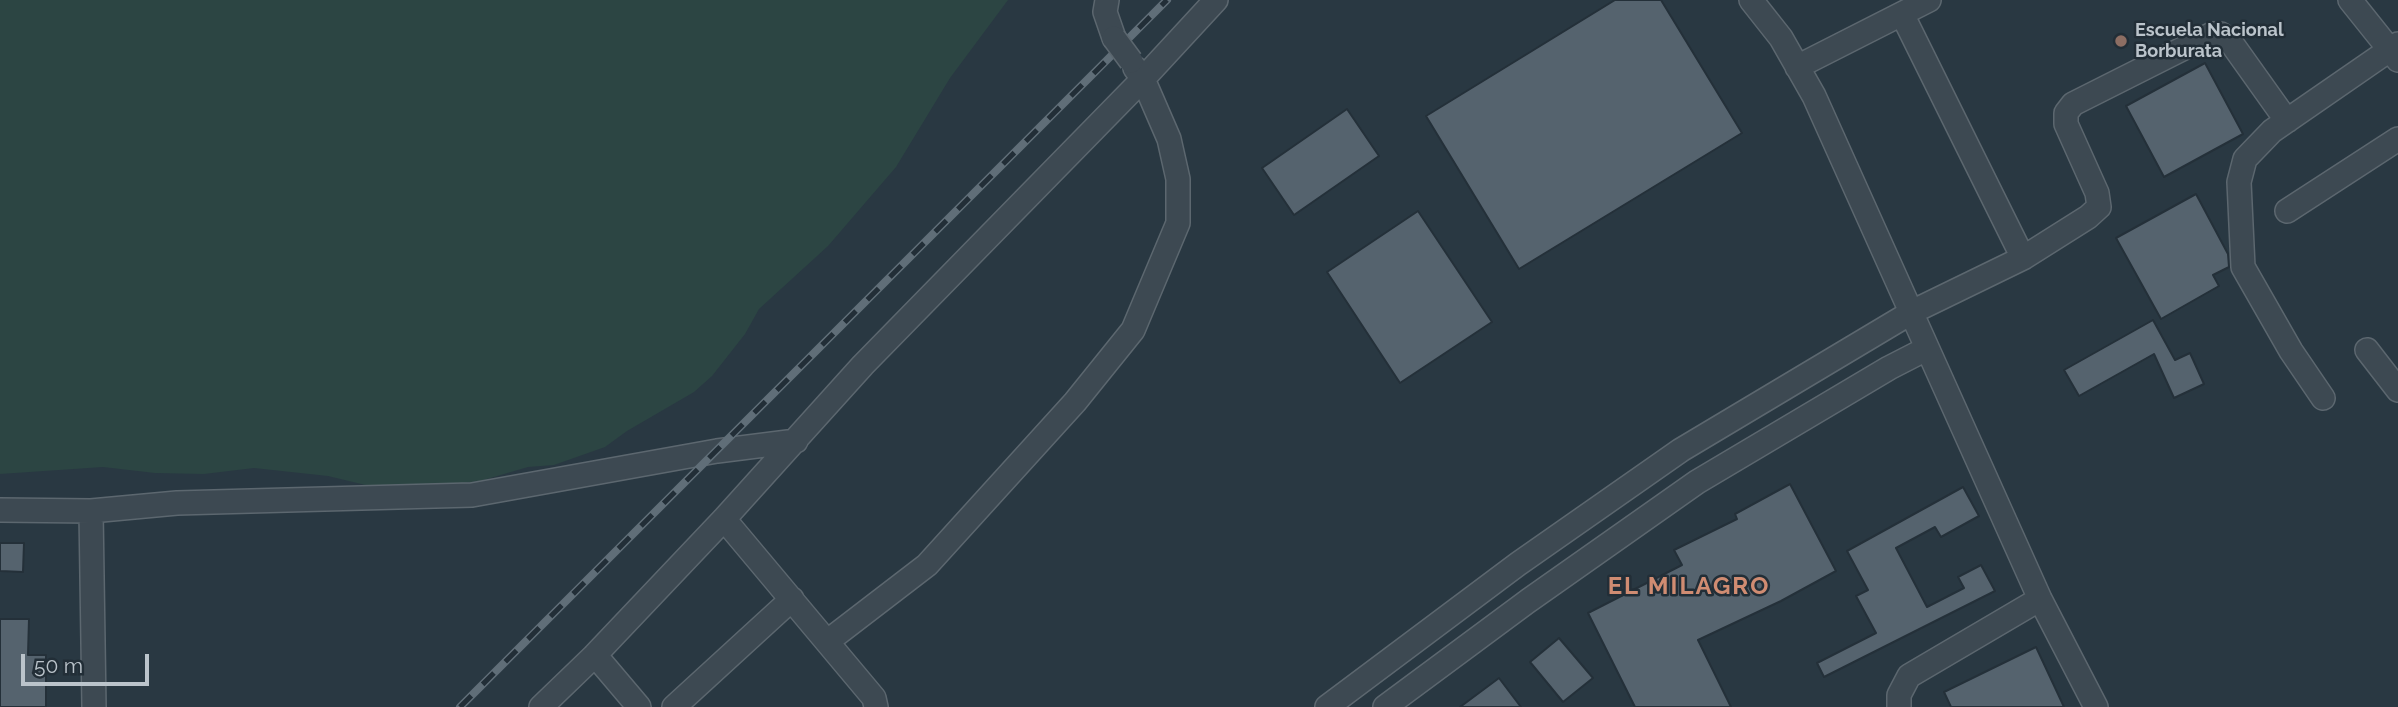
<!DOCTYPE html>
<style>
body{margin:0}
#map{position:relative;width:2398px;height:707px;overflow:hidden;background:#293842;font-family:Raleway,sans-serif}
canvas{display:block}
.scale{position:absolute;left:21px;top:654px;width:128px;height:32px;box-sizing:border-box;border:4px solid #bbc4cb;border-top:0;padding-left:9px;font-size:21px;line-height:24px;white-space:nowrap;color:#bbc4cb;-webkit-text-stroke:5px #222e37;paint-order:stroke}
</style>
<div id="map">
<canvas width="2398" height="707"></canvas>
<div class="scale">50 m</div>
</div>
<script>
const ctx = document.querySelector('canvas').getContext('2d');
ctx.lineJoin = 'round';
function fill(path, color) {
  ctx.fillStyle = color;
  ctx.fill(path, 'evenodd');
}
function poly(rows) {
  const path = new Path2D();
  for (const r of rows) {
    path.moveTo(r[0], r[1]);
    for (let i = 2; i < r.length; i += 2) path.lineTo(r[i], r[i + 1]);
  }
  return path;
}
function stroke(path, color, width, dash) {
  ctx.strokeStyle = color;
  ctx.lineWidth = width;
  ctx.lineCap = dash ? 'butt' : 'round';
  ctx.setLineDash(dash || []);
  ctx.stroke(path);
}
function drawText(font, color, halo, rows, align = 'center') {
  ctx.font = font + ' Raleway,sans-serif';
  ctx.lineWidth = 5;
  ctx.setLineDash([]);
  ctx.textBaseline = 'middle';
  ctx.strokeStyle = halo;
  ctx.fillStyle = color;
  for (const [text, x, y, turn = 0] of rows) {
    ctx.save();
    ctx.translate(x, y);
    ctx.rotate((+turn || 0) * Math.PI / 180);
    ctx.textAlign = isNaN(turn) ? turn : align;
    if (halo) ctx.strokeText(text, 0, 0);
    ctx.fillText(text, 0, 0);
    ctx.restore();
  }
}
fill(poly([
 [0,0,1008,0,950,78,896,167,828,246,759,309,745,334,712,376,694,392,627,431,605,447,554,465,528,467,480,481,428,487,378,488,328,476,254,468,204,474,155,473,103,467,0,474]
]), '#2c4543');
const building = poly([
 [1615,0,1661,0,1742,133,1519,269,1426,116,1615,0],
 [2205,63,2243,134,2164,177,2126,106,2205,63],
 [1347,109,1379,156,1294,215,1262,168,1347,109],
 [2196,194,2228,254,2229,267,2213,275,2219,286,2161,319,2116,238,2196,194],
 [1418,211,1492,322,1400,383,1327,272,1418,211],
 [2153,320,2175,360,2190,353,2204,384,2174,398,2154,354,2079,396,2064,370,2153,320],
 [1790,484,1836,571,1781,601,1698,640,1731,707,1635,707,1588,613,1682,565,1674,550,1737,519,1735,514,1790,484],
 [1963,487,1979,516,1941,537,1935,527,1896,548,1927,607,1964,588,1958,577,1981,565,1995,591,1824,677,1817,663,1876,633,1856,596,1868,590,1847,551,1963,487],
 [0,543,24,543,23,572,0,571,0,543],
 [0,619,29,619,28,655,46,655,46,707,0,707,0,619],
 [1559,638,1593,678,1563,702,1530,662,1559,638],
 [2036,647,2064,707,1951,707,1944,692,2036,647],
 [1499,678,1521,707,1460,707,1499,678]
]);
fill(building, '#55636e');
stroke(building, '#243039', 2);
const minor = poly([
 [1107,0,1105,12,1114,38],
 [1751,0,1781,38,1814,96,2040,599,2096,707],
 [2350,0,2398,60],
 [1902,14,2023,258],
 [1797,67,1929,0],
 [2287,211,2398,139],
 [2367,350,2398,390],
 [2323,398,2291,351,2243,267,2239,182,2245,159,2272,131,2398,44],
 [0,510,91,511,177,503,472,495,717,451,796,441],
 [91,511,94,707],
 [724,519,874,698,876,707],
 [828,641,927,565,1075,402,1133,330,1178,223,1178,179,1169,139,1143,79,1135,68],
 [595,655,639,707],
 [541,707,595,655,724,519,863,365,1143,79,1216,0],
 [674,707,792,599],
 [1327,707,1518,564,1681,450,1912,312,2023,258,2088,217,2099,207,2097,193,2066,124,2066,113,2073,104,2212,34,2221,34,2230,41,2287,121],
 [1385,707,1528,601,1697,482,1889,368,1926,349],
 [1899,707,1899,695,1909,676,2040,599]
]);
stroke(minor, '#5c676f', 26);
stroke(minor, '#3d4952', 23);
const rail = poly([
 [460,707,1167,0]
]);
stroke(rail, '#606e78', 8);
stroke(rail, '#222e37', 5, [16]);
const minorBridge = poly([
 [1114,38,1131,61]
]);
stroke(minorBridge, '#5c676f', 26, []);
stroke(minorBridge, '#3d4952', 23);
for (const [x, y, r, color] of [
 [2121,41,7,"#8d6e63"]
]) {
  const dot = new Path2D();
  dot.arc(x, y, r, 0, 2 * Math.PI);
  ctx.fillStyle = color;
  ctx.fill(dot);
  stroke(dot, '#222e37', 2.5);
}
drawText('bold 18px', '#bbc4cb', '#222e37', [
 ["Escuela Nacional",2135,31],
 ["Borburata",2135,52]
], 'left');
ctx.letterSpacing = '2px';
drawText('bold 24px', '#d08c72', '#222e37', [
 ["EL MILAGRO",1689,587]
]);
ctx.letterSpacing = '0px';
</script>
